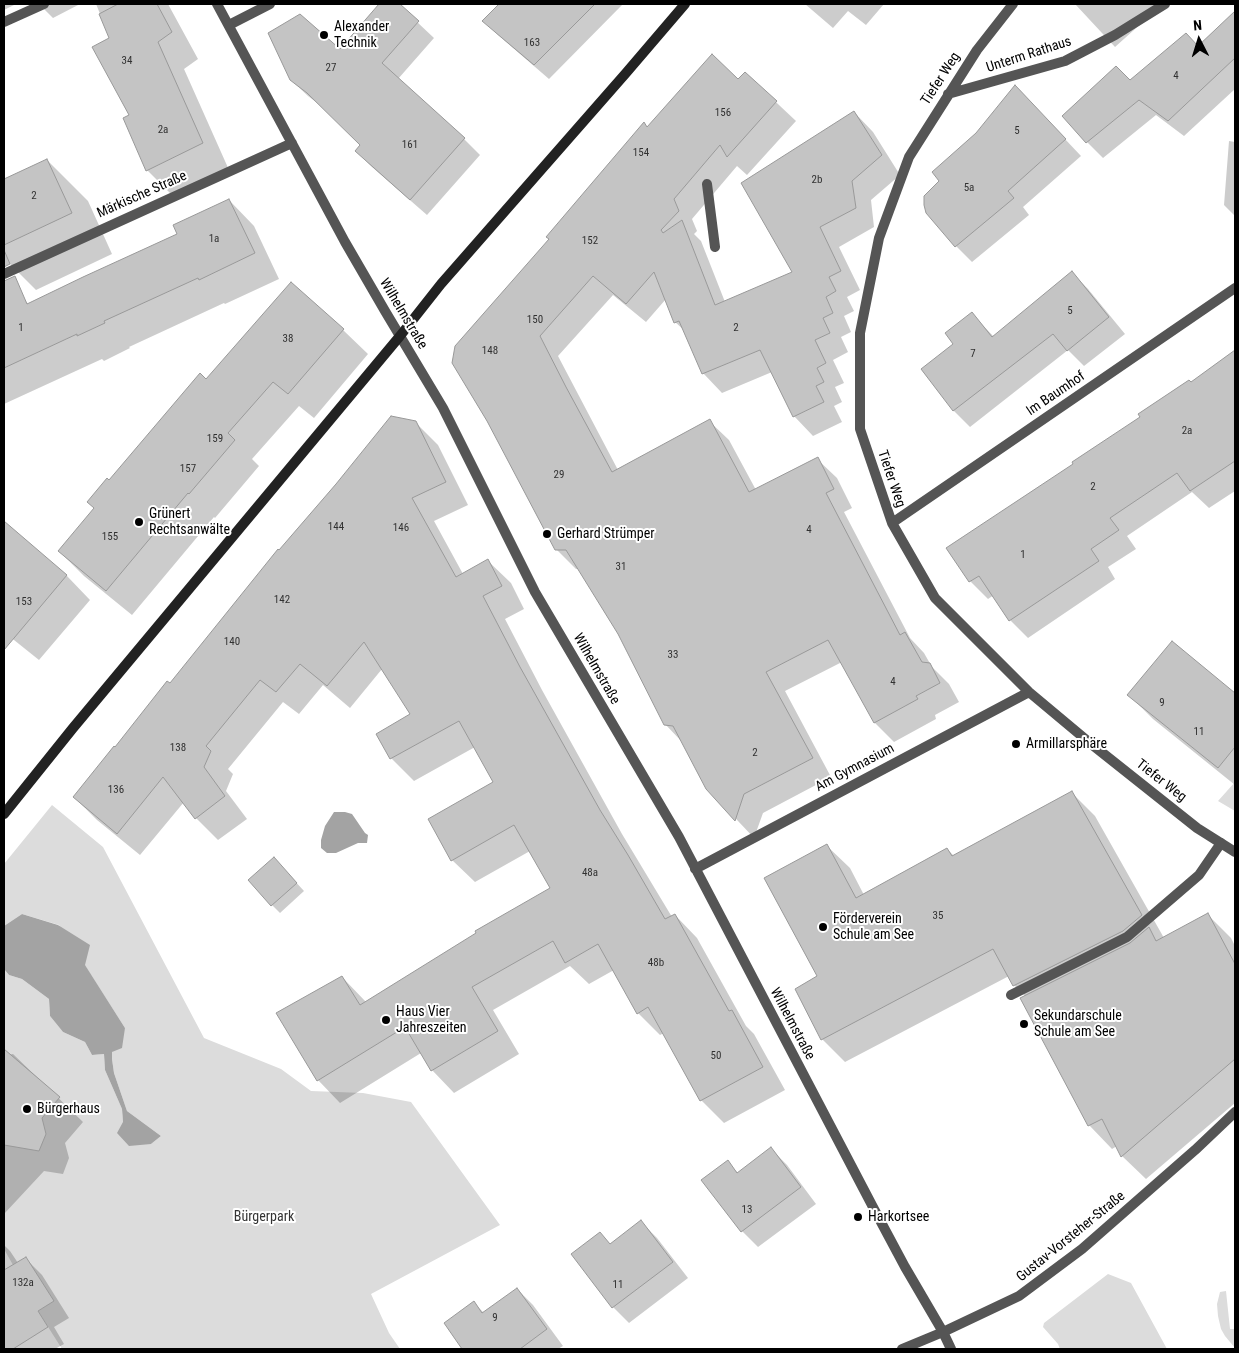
<!DOCTYPE html>
<meta charset="utf-8">
<style>
body{margin:0}
#map{position:relative;width:1239px;height:1353px;overflow:hidden;background:#fff;font-family:"Roboto Condensed",sans-serif}
canvas{display:block}
.frame{position:absolute;inset:0;border:5px solid #000;pointer-events:none}
.north{position:absolute;left:1174px;top:15px;width:50px;height:50px;-webkit-text-stroke:4px #fff;paint-order:stroke;rotate:355deg;font-size:14px;font-weight:700;line-height:20px;text-align:center;color:#000}
.north::after{content:'';display:block;margin:auto;width:18px;height:22px;background:#000;clip-path:polygon(50% 0,100% 100%,50% 72%,0 100%)}
</style>
<div id="map">
<canvas width="1239" height="1353"></canvas>
<div class="frame"></div>
<div class="north">N</div>
</div>
<script>
const ctx = document.querySelector('canvas').getContext('2d');
ctx.lineJoin = 'round';
function fill(path, color) {
  ctx.fillStyle = color;
  ctx.fill(path, 'evenodd');
}
function poly(rows) {
  const path = new Path2D();
  for (const r of rows) {
    path.moveTo(r[0], r[1]);
    for (let i = 2; i < r.length; i += 2) path.lineTo(r[i], r[i + 1]);
  }
  return path;
}
function stroke(path, color, width, dash) {
  ctx.strokeStyle = color;
  ctx.lineWidth = width;
  ctx.lineCap = dash ? 'butt' : 'round';
  ctx.setLineDash(dash || []);
  ctx.stroke(path);
}
function drawText(font, color, halo, rows, align = 'center') {
  ctx.font = font + ' "Roboto Condensed",sans-serif';
  ctx.lineWidth = 4;
  ctx.setLineDash([]);
  ctx.textBaseline = 'middle';
  ctx.strokeStyle = halo;
  ctx.fillStyle = color;
  for (const [text, x, y, turn = 0] of rows) {
    ctx.save();
    ctx.translate(x, y);
    ctx.rotate((+turn || 0) * Math.PI / 180);
    ctx.textAlign = isNaN(turn) ? turn : align;
    if (halo) ctx.strokeText(text, 0, 0);
    ctx.fillText(text, 0, 0);
    ctx.restore();
  }
}
fill(poly([
 [1235,782,1235,811,1218,801],
 [52,805,103,847,204,1038,281,1069,311,1091,363,1093,411,1102,500,1225,371,1294,389,1333,400,1349,62,1349,38,1311,53,1301,26,1257,13,1265,4,1249,4,969,9,975,22,979,49,999,50,1016,63,1032,85,1042,92,1055,104,1054,105,1070,122,1109,123,1122,151,1144,161,1136,127,1111,114,1073,112,1059,112,1052,125,1028,59,925,22,914,4,926,4,864],
 [1108,1274,1131,1283,1167,1349,1060,1349,1058,1344,1043,1327,1044,1323],
 [1226,1291,1230,1329,1235,1329,1235,1348,1225,1336,1221,1329,1218,1316,1217,1304,1220,1292]
]), '#dcdcdc');
fill(poly([
 [334,812,345,812,352,814,365,833,368,835,367,843,358,843,336,853,327,853,321,848,321,840,325,826],
 [22,914,58,925,90,945,85,965,125,1028,122,1048,112,1052,112,1059,114,1073,127,1111,161,1136,151,1144,129,1146,117,1133,123,1122,122,1109,105,1070,104,1054,92,1055,85,1042,63,1032,50,1016,49,999,22,979,9,975,4,969,4,926]
]), '#a3a3a3');
fill(poly([
 [4,4,16,4,4,10],
 [39,4,80,4,53,18],
 [96,4,168,4,198,59,184,69,229,170,174,197,147,170,130,115,110,38],
 [381,4,398,4,434,38,398,79,464,139,480,155,427,215,372,167,356,151,361,145,325,109,308,96,291,80,340,51],
 [500,4,623,4,549,79,498,35,484,21],
 [805,4,884,4,866,25,848,11,833,28],
 [1075,4,1163,4,1115,47],
 [1235,13,1235,89,1184,136,1156,115,1103,158,1087,142,1130,82,1199,48],
 [745,73,796,121,747,175,737,166,692,219,697,231,694,234,701,241,725,302,794,273,854,112,873,132,900,175,871,200,874,227,839,247,860,290,847,297,854,311,844,316,851,332,841,337,848,352,833,360,844,383,835,387,842,402,834,406,842,422,813,436,794,416,772,372,722,393,703,373,685,331,675,322,666,299,646,322,613,295,558,356,618,470,709,421,729,440,756,490,817,459,837,478,852,508,844,512,910,638,924,653,932,667,949,684,959,702,935,715,936,719,894,742,875,723,842,662,785,691,831,777,763,813,754,838,707,788,683,743,665,724,619,633,579,569,576,569,556,549,483,412,648,128,739,81],
 [1031,103,1081,156,1023,207,1029,215,972,262,956,246,941,181],
 [1229,141,1235,142,1235,216,1224,205],
 [47,160,88,201,112,254,36,290,4,258,4,180],
 [229,200,254,226,279,279,225,304,224,303,129,347,130,348,104,361,102,359,4,404,4,309,25,300,29,305,179,234],
 [1072,273,1088,289,1125,334,1084,366,1068,350,970,427,954,411,922,370,955,345,972,314,994,337],
 [343,330,368,354,314,418,299,406,252,459,259,466,215,518,214,517,132,615,84,576,59,551,95,508,109,481,207,381],
 [1235,352,1235,491,1209,508,1192,492,1127,536,1136,549,1108,567,1115,579,1028,638,1010,620,994,595,988,599,970,581,1075,464],
 [415,422,438,445,468,505,434,521,463,574,488,561,511,583,524,609,505,619,542,690,622,834,672,917,675,915,697,938,746,1026,754,1034,785,1090,724,1123,701,1100,664,1033,660,1035,638,1013,614,970,589,984,570,966,493,1010,519,1054,454,1093,432,1070,421,1053,340,1103,318,1080,342,977,366,1002,552,888,530,851,475,882,452,860,495,783,475,747,414,781,391,758,378,734,411,714,382,669,350,708,323,685,299,714,283,702,228,769,233,774,226,791,247,819,218,840,196,818,184,802,140,855,97,820,74,797,171,685,279,552],
 [4,523,67,576,90,600,39,660,4,632],
 [1172,643,1235,694,1235,785,1153,719,1129,695],
 [1072,793,1095,816,1164,938,1207,914,1231,938,1235,946,1235,1103,1146,1179,1122,1156,1117,1146,1112,1149,1089,1125,1026,997,1014,985,1009,976,845,1062,822,1039,819,977,827,846,850,868,864,895,947,849,955,857],
 [282,867,304,891,280,913,272,905],
 [13,1054,83,1122,65,1143,69,1158,63,1174,44,1171,4,1214,4,1056],
 [771,1149,787,1165,816,1204,758,1247,742,1231,728,1162,738,1173],
 [641,1222,657,1238,688,1278,629,1323,613,1307,600,1234,611,1245],
 [4,1245,10,1251,18,1263,26,1259,42,1275,69,1318,54,1327,64,1344,55,1349,4,1349],
 [517,1289,533,1305,563,1346,558,1349,464,1349,446,1323,474,1303,484,1313]
]), '#0003');
const building = poly([
 [118,4,157,4,172,32,158,42,203,143,146,171,123,118,129,115,92,47,109,38,99,14,118,4],
 [379,4,400,4,419,21,382,63,465,138,410,200,355,151,360,145,307,93,290,80,268,33,300,14,340,49,379,4],
 [499,4,595,4,534,65,482,21,499,4],
 [1235,11,1235,58,1168,121,1139,100,1086,143,1062,116,1116,66,1130,80,1186,33,1198,46,1235,11],
 [712,54,738,79,745,72,777,101,727,157,720,145,674,199,679,211,661,230,663,233,682,220,715,305,792,272,741,183,854,111,882,155,852,181,856,208,820,227,841,271,829,277,836,291,826,297,833,313,823,318,830,333,815,340,826,363,817,368,824,382,816,386,824,402,793,417,760,350,702,374,679,321,674,323,654,272,626,304,593,276,540,336,566,387,612,472,710,419,749,492,818,457,834,489,826,493,900,635,905,632,922,662,930,663,940,683,916,696,918,699,874,723,828,640,766,672,813,758,744,794,735,821,706,789,673,726,664,725,618,634,566,550,555,550,487,421,452,363,455,346,549,239,546,237,644,122,647,127,712,54],
 [1015,85,1066,139,1008,191,1014,198,955,247,926,213,924,205,924,196,939,181,932,172,976,133,1015,85],
 [47,159,72,213,4,245,4,179,47,159],
 [229,199,255,253,199,280,198,278,104,321,105,323,77,336,77,334,4,368,4,281,15,276,27,304,83,277,177,234,173,225,229,199],
 [4,250,10,264,4,267,4,250],
 [1072,271,1109,317,1067,351,1053,334,953,411,921,369,953,344,945,333,972,312,992,337,1072,271],
 [291,282,344,329,288,394,273,382,228,433,235,440,189,494,188,493,106,591,58,551,94,508,87,502,107,478,109,480,200,373,206,379,291,282],
 [1235,350,1235,461,1190,491,1177,473,1110,518,1119,530,1091,549,1099,561,1009,621,979,576,969,582,946,548,1073,464,1072,462,1140,417,1138,414,1189,380,1191,382,1235,350],
 [391,416,416,421,446,482,412,498,456,577,488,559,502,586,483,596,520,667,600,810,628,855,665,919,675,914,729,1011,732,1010,763,1067,700,1101,648,1007,637,1014,598,944,565,963,553,941,472,987,498,1031,431,1071,405,1027,317,1081,276,1013,342,976,360,1005,476,933,475,931,550,888,514,825,451,861,428,819,493,782,459,721,390,759,376,734,410,714,364,642,327,686,300,664,276,692,260,680,206,746,211,751,204,767,225,796,195,819,163,777,117,834,73,797,114,746,115,747,167,681,170,683,278,549,279,550,336,484,391,416],
 [4,521,67,575,4,650,4,521],
 [1172,641,1235,693,1235,747,1218,768,1127,695,1172,641],
 [1072,791,1142,915,1123,931,1013,986,993,949,821,1040,795,989,817,976,764,878,827,844,856,898,947,848,952,856,1072,791],
 [274,857,297,883,271,906,248,880,274,857],
 [1208,913,1235,964,1235,1059,1121,1157,1102,1119,1088,1126,1020,998,1130,943,1149,927,1156,941,1208,913],
 [4,1049,60,1097,42,1118,46,1134,39,1151,4,1145,4,1049],
 [771,1147,801,1187,741,1232,701,1180,728,1160,737,1173,771,1147],
 [641,1220,673,1262,612,1308,571,1254,600,1232,610,1244,641,1220],
 [26,1257,54,1301,38,1311,48,1327,13,1349,4,1349,4,1270,26,1257],
 [517,1288,547,1329,520,1349,462,1349,444,1323,474,1301,482,1313,517,1288]
]);
fill(building, '#c4c4c4');
stroke(building, '#999', 1);
stroke(poly([
 [4,22,44,4],
 [229,25,270,4],
 [707,184,715,247],
 [1011,995,1127,937,1199,875,1221,843]
]), '#555', 10);
stroke(poly([
 [217,4,345,242,385,311,443,408,535,592,679,837,874,1209,905,1267,943,1332,951,1349],
 [1013,4,977,50,909,157,879,238,860,333,860,429,892,523,935,598,1029,692,1090,743,1197,828,1235,852],
 [948,94,1065,61,1115,35,1165,4],
 [4,274,292,143],
 [892,523,1235,288],
 [695,869,1029,692],
 [902,1349,943,1332,1019,1296,1082,1249,1195,1150,1235,1112]
]), '#555', 10);
stroke(poly([
 [4,814,73,728,400,336,441,284,626,73,685,4]
]), '#222', 10);
for (const [x, y, r, color] of [
 [324,35,5,"#000"],
 [139,522,5,"#000"],
 [547,534,5,"#000"],
 [1016,744,5,"#000"],
 [823,927,5,"#000"],
 [386,1020,5,"#000"],
 [1024,1024,5,"#000"],
 [27,1109,5,"#000"],
 [858,1217,5,"#000"]
]) {
  const dot = new Path2D();
  dot.arc(x, y, r, 0, 2 * Math.PI);
  ctx.fillStyle = color;
  ctx.fill(dot);
  stroke(dot, '#fff', 2);
}
drawText('11px', '#313131', null, [
 ["163",532,43],
 ["34",127,61],
 ["27",331,68],
 ["4",1176,76],
 ["156",723,113],
 ["2a",163,130],
 ["5",1017,131],
 ["161",410,145],
 ["154",641,153],
 ["2b",817,180],
 ["5a",969,188],
 ["2",34,196],
 ["1a",214,239],
 ["152",590,241],
 ["5",1070,311],
 ["150",535,320],
 ["1",21,328],
 ["2",736,328],
 ["38",288,339],
 ["148",490,351],
 ["7",973,354],
 ["2a",1187,431],
 ["159",215,439],
 ["157",188,469],
 ["29",559,475],
 ["2",1093,487],
 ["144",336,527],
 ["146",401,528],
 ["4",809,530],
 ["155",110,537],
 ["1",1023,555],
 ["31",621,567],
 ["142",282,600],
 ["153",24,602],
 ["140",232,642],
 ["33",673,655],
 ["4",893,682],
 ["9",1162,703],
 ["11",1199,732],
 ["138",178,748],
 ["2",755,753],
 ["136",116,790],
 ["48a",590,873],
 ["35",938,916],
 ["48b",656,963],
 ["50",716,1056],
 ["13",747,1210],
 ["132a",23,1283],
 ["11",618,1285],
 ["9",495,1318]
]);
drawText('14px', '#000', '#fff', [
 ["Alexander",334,27],
 ["Technik",334,43],
 ["Grünert",149,514],
 ["Rechtsanwälte",149,530],
 ["Gerhard Strümper",557,534],
 ["Armillarsphäre",1026,744],
 ["Förderverein",833,919],
 ["Schule am See",833,935],
 ["Haus Vier",396,1012],
 ["Jahreszeiten",396,1028],
 ["Sekundarschule",1034,1016],
 ["Schule am See",1034,1032],
 ["Bürgerhaus",37,1109],
 ["Harkortsee",868,1217]
], 'left');
drawText('14px', '#000', '#fff', [
 ["Unterm Rathaus",1029,55,-18],
 ["Tiefer Weg",941,79,-57],
 ["Märkische Straße",142,195,-24],
 ["Wilhelmstraße",403,314,59],
 ["Im Baumhof",1056,394,-34],
 ["Tiefer Weg",891,479,71],
 ["Wilhelmstraße",596,669,60],
 ["Am Gymnasium",855,768,-28],
 ["Tiefer Weg",1161,781,38],
 ["Wilhelmstraße",792,1024,62],
 ["Gustav-Vorsteher-Straße",1071,1237,-39]
]);
drawText('14px', '#333', '#fff', [
 ["Bürgerpark",264,1217]
]);
</script>
